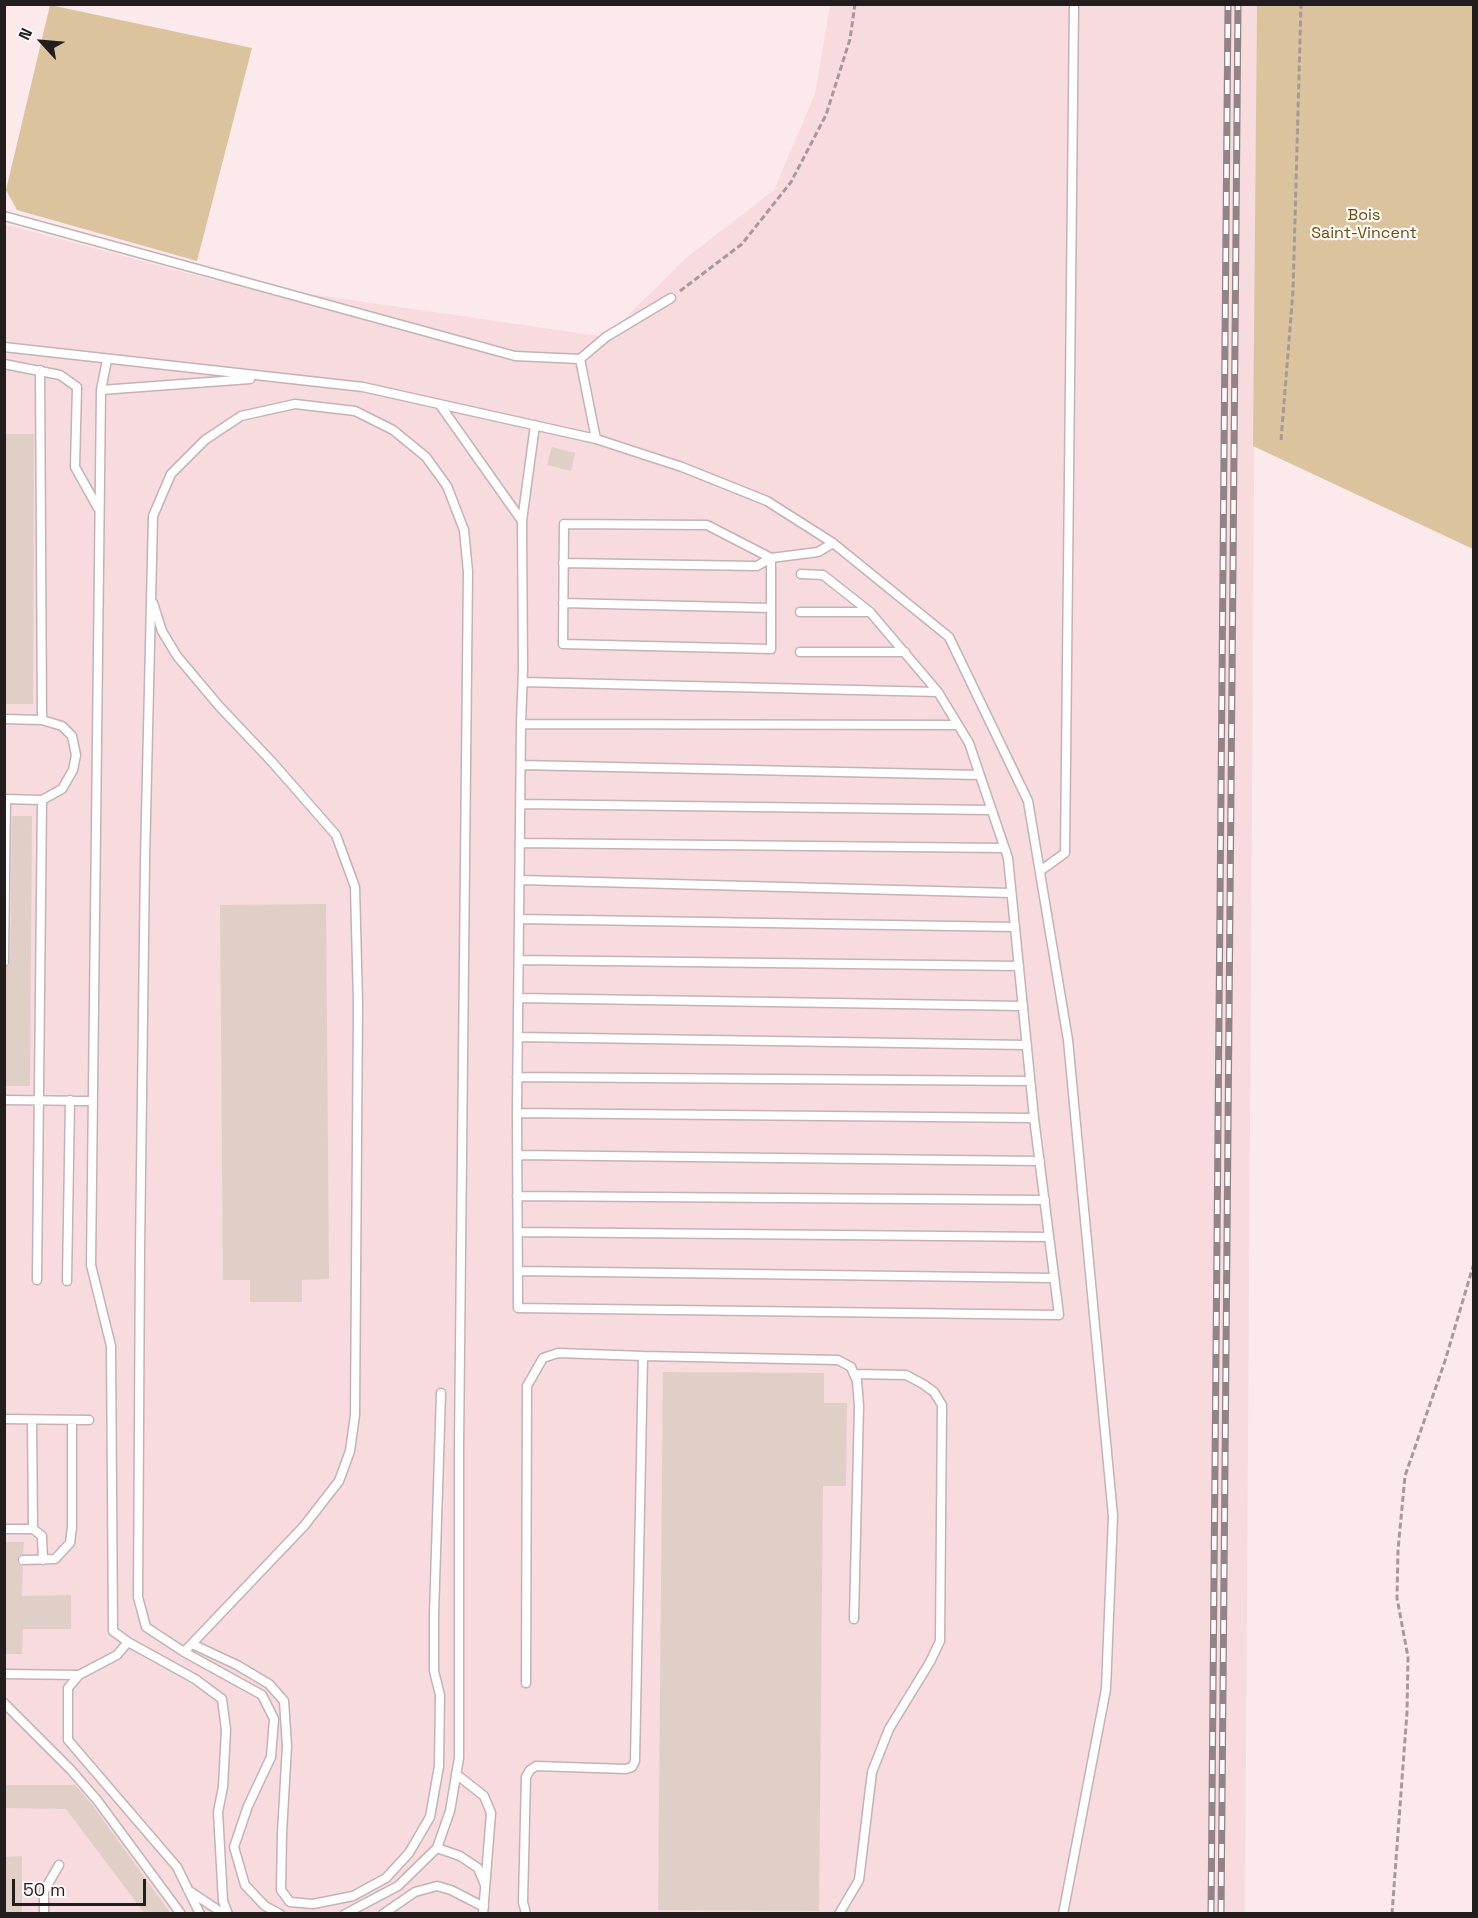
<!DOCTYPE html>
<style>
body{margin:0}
#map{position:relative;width:1478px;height:1918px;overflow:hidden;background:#fce9eb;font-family:"Space Grotesk",sans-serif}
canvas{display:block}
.frame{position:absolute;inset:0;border:6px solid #241d1e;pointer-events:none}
.north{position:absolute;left:12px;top:12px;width:60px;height:60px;-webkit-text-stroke:4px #fefafb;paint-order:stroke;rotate:296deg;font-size:16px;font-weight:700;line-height:24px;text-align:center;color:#241d1e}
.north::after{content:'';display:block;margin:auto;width:21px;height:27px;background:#241d1e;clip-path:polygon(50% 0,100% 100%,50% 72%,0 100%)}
.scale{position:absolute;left:12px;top:1879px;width:134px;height:27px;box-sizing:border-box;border:3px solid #241d1e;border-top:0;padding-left:8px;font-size:18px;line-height:21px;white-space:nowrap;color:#241d1e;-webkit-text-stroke:4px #fefafb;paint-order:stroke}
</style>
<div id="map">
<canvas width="1478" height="1918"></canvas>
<div class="frame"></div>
<div class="north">N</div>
<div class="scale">50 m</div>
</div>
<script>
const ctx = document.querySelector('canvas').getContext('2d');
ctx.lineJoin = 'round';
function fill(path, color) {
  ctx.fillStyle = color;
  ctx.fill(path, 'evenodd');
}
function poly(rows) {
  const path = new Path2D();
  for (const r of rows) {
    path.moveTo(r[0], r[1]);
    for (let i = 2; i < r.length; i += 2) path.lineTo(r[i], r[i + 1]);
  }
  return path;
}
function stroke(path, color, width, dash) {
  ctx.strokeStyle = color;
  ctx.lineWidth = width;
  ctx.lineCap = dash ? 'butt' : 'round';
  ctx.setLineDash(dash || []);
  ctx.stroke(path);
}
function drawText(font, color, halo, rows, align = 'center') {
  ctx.font = font + ' "Space Grotesk",sans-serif';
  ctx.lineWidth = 4.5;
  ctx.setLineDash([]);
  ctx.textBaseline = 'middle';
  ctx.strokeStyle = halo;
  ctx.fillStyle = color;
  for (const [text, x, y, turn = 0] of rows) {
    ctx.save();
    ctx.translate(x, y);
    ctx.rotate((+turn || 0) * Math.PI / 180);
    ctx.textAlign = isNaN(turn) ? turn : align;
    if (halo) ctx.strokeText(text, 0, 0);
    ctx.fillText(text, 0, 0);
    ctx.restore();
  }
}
fill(poly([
 [830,5,1257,5,1245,1913,5,1913,4,224,213,280,606,337,686,258,774,190,815,94]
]), '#f7dbde');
fill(poly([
 [50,5,252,48,197,261,17,210,6,190],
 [1257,5,1473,5,1473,549,1253,446]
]), '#dbc39d');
fill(poly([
 [4,434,34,434,33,704,4,704],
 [552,447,575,453,571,471,547,465],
 [12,816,32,816,30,1086,4,1086,4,968,9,966,10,962],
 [326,904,329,1279,302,1280,302,1302,250,1302,250,1280,223,1280,220,905],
 [663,1372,824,1373,824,1403,847,1403,846,1486,823,1486,819,1911,658,1910],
 [4,1542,24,1542,23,1554,19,1555,17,1560,18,1564,23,1566,22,1596,71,1595,71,1629,23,1629,22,1654,4,1654],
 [4,1785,75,1785,90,1802,171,1914,145,1914,66,1809,4,1808],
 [22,1856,22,1914,4,1914,4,1857]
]), '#dfcfc7');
const lane = poly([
 [4,216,515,356,580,359,596,439],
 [4,347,363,387,596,439,682,467,767,501,833,543,949,637,1028,801,1068,1040,1113,1516,1106,1689,1063,1914],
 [580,359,606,337,671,298],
 [107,360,101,390,91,1265,111,1346,113,1631,128,1642],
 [4,364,60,375,77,387,75,467,98,508],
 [40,370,42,720],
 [101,390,250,379],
 [440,405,522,521],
 [564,524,707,525,771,558,771,649,563,644,564,524],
 [563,563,757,566,771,558,818,552,833,543],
 [801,574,823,575,870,612,938,692],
 [153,603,162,631,177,656,219,706,273,763,336,835,355,887,358,1003,355,1415,350,1451,339,1481,304,1526,184,1652],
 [563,603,771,608],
 [800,612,870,612],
 [800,652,905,652],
 [523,682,938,692,969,743,1008,858,1034,1118,1059,1315,518,1308,517,1113,521,724,523,669,522,521,535,425],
 [4,719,42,720,62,726,72,736,76,755,73,770,62,789,42,800,4,799],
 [521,724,957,725],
 [521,765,979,775],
 [520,804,991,810],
 [520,843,1004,848],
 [1040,871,1065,853,1074,4],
 [520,880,1011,893],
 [519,919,1015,927],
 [519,960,1019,966],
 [4,962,6,799],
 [518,998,1023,1006],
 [518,1037,1027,1045],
 [517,1077,1030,1081],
 [4,1100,93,1101],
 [517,1113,1034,1118],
 [517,1155,1040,1161],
 [517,1196,1045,1200],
 [518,1232,1049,1237],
 [518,1271,1054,1278],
 [37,1280,42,800],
 [67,1281,70,1100],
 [4,1419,89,1420],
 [32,1420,33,1529],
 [4,1529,33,1529,42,1536,43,1560],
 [23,1560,55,1559,70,1543,72,1527,72,1420],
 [192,1644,237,1665,269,1684,284,1701,287,1746,282,1833,281,1890,290,1902,313,1904,353,1896,386,1878,409,1853,430,1817,439,1766,440,1695,434,1671,434,1615,441,1393],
 [4,1674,79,1675],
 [526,1683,527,1386,543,1358,558,1353,643,1356],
 [4,1703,71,1770,97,1800,181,1914],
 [456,1774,484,1796,491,1813,483,1914],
 [437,1848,460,1856,478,1868,485,1885],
 [188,1890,224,1914],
 [44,1914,44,1891,59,1865],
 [200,1914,177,1867,68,1740,68,1688,79,1675,117,1655,128,1642,195,1679,222,1699,226,1730,223,1787,218,1812,223,1901,228,1914],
 [280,1914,265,1906,245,1885,234,1847,248,1806,271,1757,274,1719,262,1695,184,1652,146,1627,138,1597,140,1251,145,860,153,516,171,474,205,440,241,416,295,404,355,411,393,430,426,457,447,486,464,530,468,572,459,1447,459,1758,450,1811,437,1848,398,1886,345,1914],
 [383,1914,415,1892,437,1886,451,1890,484,1907],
 [526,1914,523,1902,526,1777,530,1770,536,1766,626,1769,632,1767,635,1761,643,1356,838,1360,851,1367,857,1381,859,1406,854,1619],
 [839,1914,859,1880,872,1772,889,1729,930,1662,940,1641,942,1405,934,1392,923,1384,906,1375,854,1374]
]);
stroke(lane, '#c4b2b4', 11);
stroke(poly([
 [680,291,742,244,791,182,826,115,850,39,855,4],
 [1281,440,1293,291,1301,4],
 [1392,1914,1407,1712,1408,1657,1397,1598,1398,1550,1405,1476,1445,1361,1474,1263]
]), '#a7999b', 3, [6, 3]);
stroke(lane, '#fff', 8);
const rail = poly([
 [1211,1914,1228,4],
 [1221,1914,1238,4]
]);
stroke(rail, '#918486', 7);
stroke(rail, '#fefafb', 4.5, [14]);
drawText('16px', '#6f4d06', '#fefafb', [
 ["Bois",1364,216],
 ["Saint-Vincent",1364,234]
]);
</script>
